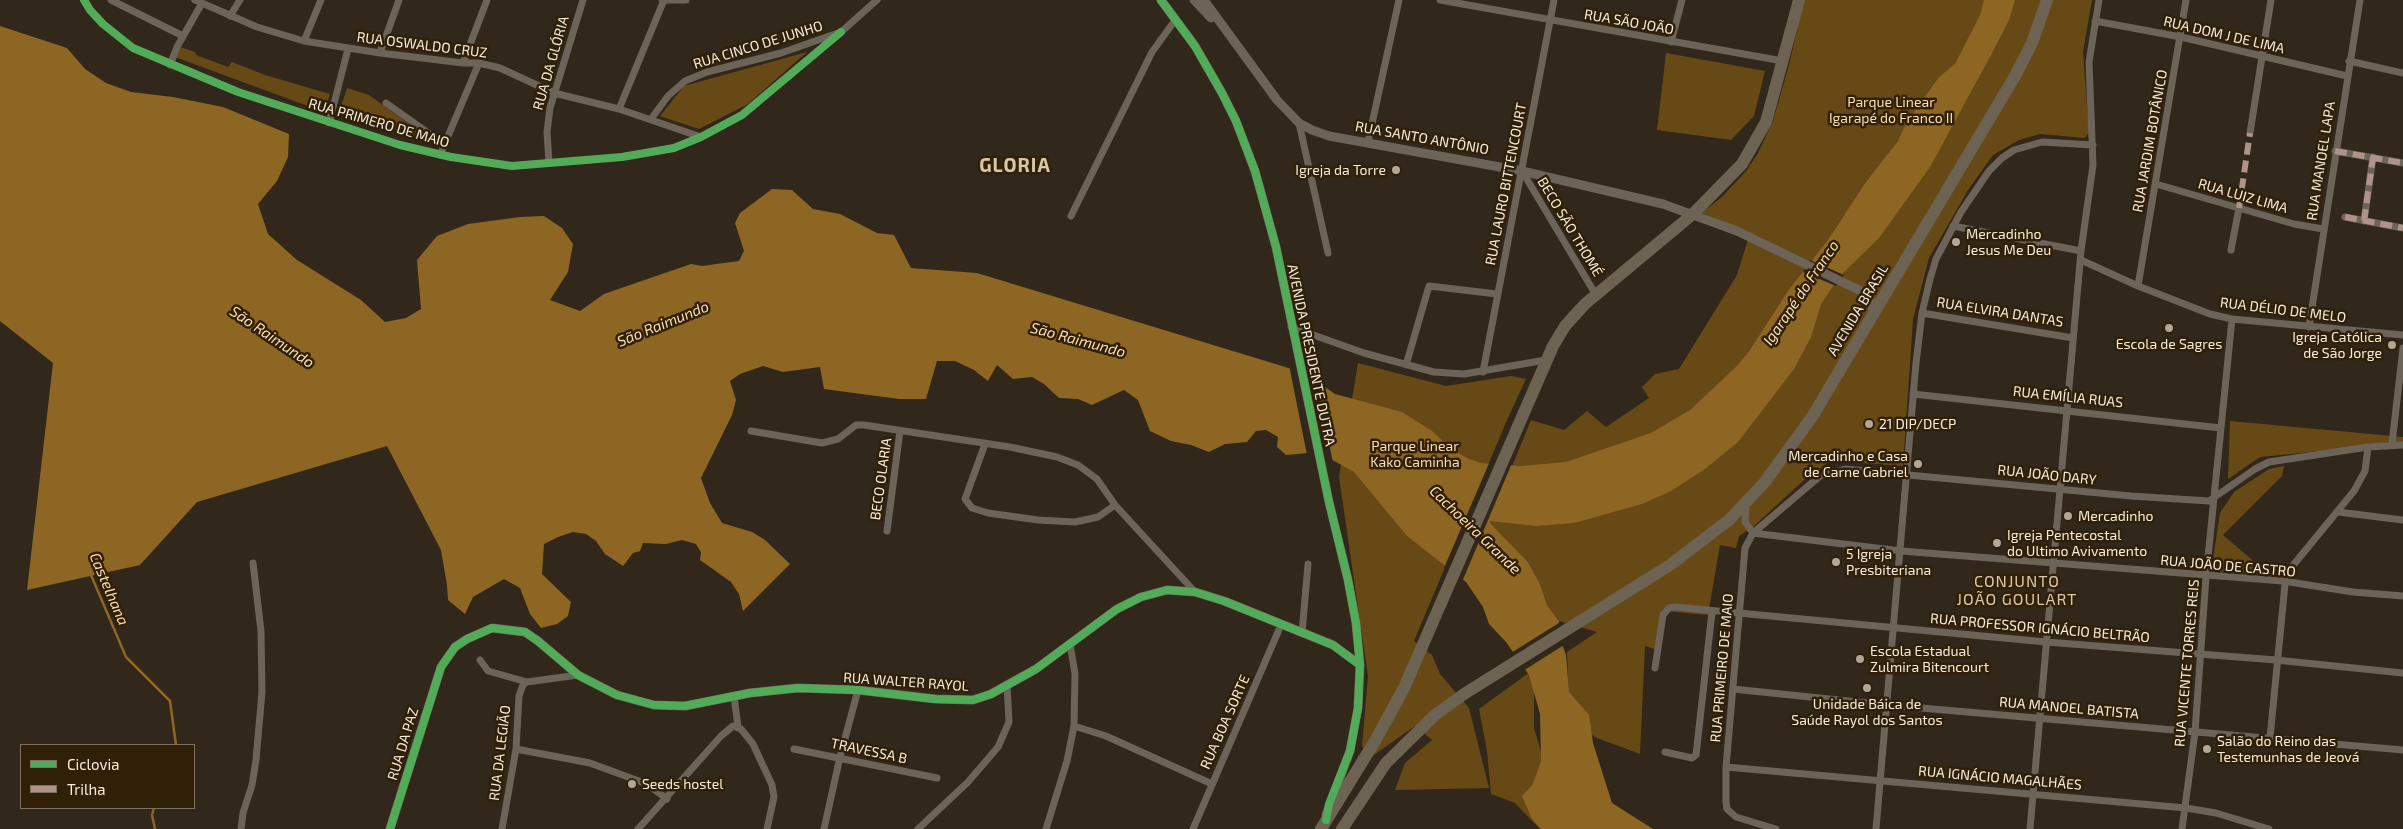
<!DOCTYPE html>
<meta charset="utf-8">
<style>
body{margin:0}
#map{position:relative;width:2403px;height:829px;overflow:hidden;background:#31281b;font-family:"Exo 2",sans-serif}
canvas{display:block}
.legend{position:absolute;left:20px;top:744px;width:175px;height:65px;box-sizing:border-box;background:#302008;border:1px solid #7f715d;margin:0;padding:6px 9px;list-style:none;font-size:15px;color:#f6ebdd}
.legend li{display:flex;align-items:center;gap:10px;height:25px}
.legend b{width:25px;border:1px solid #7f715d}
</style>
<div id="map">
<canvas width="2403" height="829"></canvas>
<ul class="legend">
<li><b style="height:6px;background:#51ab58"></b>Ciclovia</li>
<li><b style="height:6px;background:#af9288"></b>Trilha</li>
</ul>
</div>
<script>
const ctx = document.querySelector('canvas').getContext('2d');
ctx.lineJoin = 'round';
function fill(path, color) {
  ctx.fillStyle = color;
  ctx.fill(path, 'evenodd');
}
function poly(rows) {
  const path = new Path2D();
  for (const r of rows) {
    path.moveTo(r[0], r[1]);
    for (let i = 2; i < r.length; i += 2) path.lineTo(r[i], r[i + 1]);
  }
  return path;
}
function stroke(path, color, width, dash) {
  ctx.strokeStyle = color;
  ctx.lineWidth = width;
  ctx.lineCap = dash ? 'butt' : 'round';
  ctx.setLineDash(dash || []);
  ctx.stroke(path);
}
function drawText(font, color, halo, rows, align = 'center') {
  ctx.font = font + ' "Exo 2",sans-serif';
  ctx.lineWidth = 5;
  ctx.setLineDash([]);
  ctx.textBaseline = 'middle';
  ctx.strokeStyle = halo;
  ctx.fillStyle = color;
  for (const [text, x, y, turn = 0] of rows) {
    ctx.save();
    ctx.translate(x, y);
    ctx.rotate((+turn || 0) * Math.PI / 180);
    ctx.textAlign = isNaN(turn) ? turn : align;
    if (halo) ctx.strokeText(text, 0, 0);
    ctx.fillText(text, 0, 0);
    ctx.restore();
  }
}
fill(poly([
 [388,39,419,43,418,52,387,48]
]), '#412e11');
fill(poly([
 [1804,0,2092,0,2083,52,2089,132,2085,138,2040,134,2019,140,1993,155,1968,190,1929,258,1913,319,1903,466,1835,461,1826,464,1803,481,1753,527,1739,536,1736,548,1720,545,1708,615,1665,611,1658,650,1645,646,1640,754,1597,738,1573,724,1569,704,1567,652,1597,632,1559,621,1547,605,1540,584,1528,562,1492,525,1490,520,1531,420,1564,430,1587,411,1606,427,1649,398,1642,387,1655,374,1679,369,1737,275,1750,233,1702,213,1723,196,1747,170,1758,153,1773,121,1789,65],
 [180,47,195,52,196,55,228,67,232,62,265,75,330,94,324,112,175,57],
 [807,52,748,104,699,129,660,116,684,86],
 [1666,53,1765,71,1754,116,1731,140,1657,130],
 [347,88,369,95,435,143,339,113],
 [1358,363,1446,386,1511,376,1526,379,1507,420,1414,641,1432,655,1440,674,1469,708,1489,788,1395,790,1405,763,1432,740,1415,726,1371,757,1362,746,1368,676,1339,477],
 [2230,421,2403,437,2403,443,2260,457,2228,479],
 [2284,466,2282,476,2223,535,2266,572,2211,572,2220,513,2234,492,2269,469],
 [1534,669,1534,728,1554,797,1599,829,1540,829,1515,803,1491,794,1487,751,1479,709]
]), '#674915');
fill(poly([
 [1984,0,2015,0,2009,20,1991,55,1930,167,1879,238,1840,276,1821,304,1811,337,1794,369,1738,442,1705,469,1671,491,1642,504,1574,523,1536,526,1490,521,1492,525,1528,562,1540,584,1547,605,1559,621,1561,642,1566,655,1569,692,1589,715,1593,743,1612,803,1653,829,1541,829,1532,819,1522,796,1533,784,1541,761,1540,714,1529,675,1506,642,1489,624,1483,607,1466,582,1407,536,1354,472,1318,452,1286,455,1277,447,1278,437,1266,430,1256,431,1247,442,1225,444,1209,452,1191,445,1171,441,1150,431,1138,400,1124,390,1092,405,1078,399,1059,398,1044,384,1032,377,1013,379,997,365,988,381,974,370,955,361,937,361,926,399,899,399,824,389,820,367,783,372,763,366,740,374,730,381,736,400,732,415,701,478,710,503,722,523,752,532,765,540,790,564,743,611,739,594,731,582,700,560,701,552,696,544,682,540,666,544,643,543,640,551,633,553,623,566,605,554,596,541,586,534,573,532,558,537,544,544,542,574,571,602,568,616,557,624,541,628,530,614,520,588,504,579,473,597,465,614,448,600,447,585,441,550,387,446,197,502,140,565,27,590,53,363,0,321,0,26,67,48,85,69,106,83,131,92,173,97,223,107,289,134,288,157,277,181,258,204,268,234,297,260,361,300,385,322,406,318,421,309,417,260,437,236,468,224,520,217,544,216,562,228,573,244,568,272,550,300,580,311,604,294,691,264,702,266,739,261,744,251,735,223,740,213,772,189,792,190,813,209,840,214,877,233,894,235,911,268,977,273,1305,373,1335,394,1402,412,1432,431,1451,449,1469,459,1481,463,1521,466,1566,462,1651,433,1690,410,1737,366,1750,350,1788,291,1828,240,1866,182,1898,141,1907,122,1939,77,1955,64,1980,15]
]), '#8e6623');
fill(poly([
 [1810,260,1844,275,1836,286,1803,272],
 [1289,365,1306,370,1316,378,1333,463,1317,454,1307,455],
 [1490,461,1512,463,1462,582,1444,568],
 [1562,621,1564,645,1523,671,1511,653]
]), '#31281b');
stroke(poly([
 [91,575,126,657,170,701,176,745],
 [154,808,152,815,155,829]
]), '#8e6623', 2.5);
stroke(poly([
 [84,0,90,10,103,24,133,48,238,92,400,145,451,157,512,166,622,157,674,148,701,137,742,115,841,32],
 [111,0,183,36],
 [195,0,257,27,304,41,380,53,463,63,479,63,500,68,554,93,619,109,701,137],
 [662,0,686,0],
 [1440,0,1783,61],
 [230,16,240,0],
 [2095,21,2181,37,2347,76],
 [304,41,321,0],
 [1671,42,1682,0],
 [380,53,399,0],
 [2349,61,2403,73],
 [463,63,487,0],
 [170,65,177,47,202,3],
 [386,103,444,144],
 [619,109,664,0],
 [651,119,668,96,685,81,707,72,781,53,841,32,877,0],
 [329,123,348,49],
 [1299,123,1328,253],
 [2250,133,2271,0],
 [1368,142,1399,0],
 [2335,151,2403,163],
 [440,155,479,63],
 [549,163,547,132,550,108,583,0],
 [1522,171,1596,295],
 [2156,184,2294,224,2323,229],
 [1071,216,1152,52,1176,19],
 [2345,217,2403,228],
 [2364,221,2373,157],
 [1953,226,2081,251],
 [2231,250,2239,208],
 [2081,260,2138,286,2210,314,2232,319,2403,335],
 [2138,286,2186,0],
 [1922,313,2073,338],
 [1291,327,1364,353,1434,372,1464,374,1546,360],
 [2309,327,2360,0],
 [1406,365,1429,286,1497,294],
 [1483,372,1554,0],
 [1913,394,2221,428],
 [751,431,822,443,838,439,856,425,864,425,1010,447,1057,457,1078,465,1097,479,1115,505,1195,592],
 [985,444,965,499,972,508,988,513,1038,520,1075,522,1098,517,1115,505],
 [2392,444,2403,348],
 [1746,504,1745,522,1753,533,1745,548,1726,767,1726,802,1727,809,1736,817,1776,829],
 [2338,512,2403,520],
 [887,531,900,431],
 [1753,533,1820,476,1845,469,2131,496,2209,501,2255,469,2269,462,2368,447,2403,445],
 [1753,533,1901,551,2283,581,2353,592,2403,596],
 [1302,633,1308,564],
 [480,660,488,671,527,682,578,675],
 [1655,668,1663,615,1669,608,1675,607,2046,642,2276,660,2403,673],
 [1733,689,1887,705,2403,750],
 [734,697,738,726],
 [1074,726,1106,736,1212,784],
 [2270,738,2286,574,2354,491,2365,471,2368,447],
 [516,749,590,763,647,784,667,799],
 [794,749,937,778],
 [1665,752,1692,758,1696,755,1712,612],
 [1726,767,2186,808,2216,813,2269,829],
 [241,829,243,813,252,785,256,760,262,692,261,631,253,563],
 [502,829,516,749,519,696,523,685,527,682],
 [638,829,721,736,733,726,741,729,753,744,772,785,774,797,767,829],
 [824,829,840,757,858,690],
 [918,829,968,782,998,747,1009,722,1007,685],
 [1046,829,1067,761,1074,726,1075,674,1070,644],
 [1193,829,1281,625],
 [1876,829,1916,363,1922,313,1930,279,1936,259,1961,212,1989,171,2002,158,2014,150,2042,142,2093,145],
 [2030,829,2081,251,2093,165,2089,62,2099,0],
 [2182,829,2195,732,2206,577,2232,319]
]), '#6c6458', 7);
stroke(poly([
 [1161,0,1195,46,1222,93,1236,121,1255,171,1276,247,1329,502,1348,580,1356,623,1360,665,1358,708,1350,751,1326,815],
 [1194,0,1211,18],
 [1204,0,1277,100,1299,123,1312,130,1329,136,1522,171,1663,204,1737,231,1861,291,1870,298,1874,313],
 [390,829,441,667,455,647,467,639,492,628,525,632,538,641,578,675,617,695,654,705,685,706,750,693,798,688,858,690,935,699,973,700,991,694,1036,669,1117,609,1141,597,1167,590,1195,592,1224,601,1333,645,1360,665]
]), '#6c6458', 9);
stroke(poly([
 [1321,829,1375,741,1404,688,1553,346,1565,326,1585,304,1693,214,1742,164,1766,122,1799,0],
 [1342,829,1386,763,1435,715,1464,694,1670,565,1729,520,1764,483,1812,417,2015,76,2032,43,2047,0]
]), '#6c6353', 12);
stroke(poly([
 [2335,151,2403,163],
 [2239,208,2250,133],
 [2345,217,2403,228],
 [2364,221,2373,157]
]), '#af9288', 6, [12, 6]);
stroke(poly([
 [84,0,90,10,103,24,133,48,238,92,400,145,451,157,512,166,622,157,674,148,701,137,742,115,841,32],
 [1161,0,1195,46,1222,93,1236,121,1255,171,1276,247,1329,502,1348,580,1356,623,1360,665,1358,708,1350,751,1329,804,1326,820],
 [390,829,441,667,455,647,467,639,492,628,525,632,538,641,578,675,617,695,654,705,685,706,750,693,798,688,858,690,935,699,973,700,991,694,1036,669,1117,609,1141,597,1167,590,1195,592,1224,601,1333,645,1360,665]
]), '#51ab58', 8);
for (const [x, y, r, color] of [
 [1396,170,5,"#b1a799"],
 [1956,242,5,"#b1a799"],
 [2169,328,5,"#b1a799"],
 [2392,345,5,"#b1a799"],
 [1869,424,5,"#b1a799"],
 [1918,464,5,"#b1a799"],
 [2068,516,5,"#b1a799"],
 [1997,543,5,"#b1a799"],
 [1836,562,5,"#b1a799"],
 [1860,659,5,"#b1a799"],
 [1867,688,5,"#b1a799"],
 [2207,749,5,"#b1a799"],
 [632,784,5,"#b1a799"]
]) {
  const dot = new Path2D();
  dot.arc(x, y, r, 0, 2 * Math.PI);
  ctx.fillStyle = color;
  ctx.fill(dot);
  stroke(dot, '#302008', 2);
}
drawText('14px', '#f6ebdd', '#302008', [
 ["RUA SÃO JOÃO",1629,22,10],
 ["RUA DOM J DE LIMA",2224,35,13],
 ["RUA OSWALDO CRUZ",422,45,7],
 ["RUA CINCO DE JUNHO",758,45,-17],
 ["RUA DA GLÓRIA",551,63,-74],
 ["RUA PRIMERO DE MAIO",379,123,16],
 ["RUA SANTO ANTÔNIO",1422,138,10],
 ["RUA JARDIM BOTÂNICO",2150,141,-80],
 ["RUA MANOEL LAPA",2321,161,-81],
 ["RUA LAURO BITTENCOURT",1506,184,-79],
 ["RUA LUIZ LIMA",2243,196,16],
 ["BECO SÃO THOMÉ",1570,227,59],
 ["AVENIDA BRASIL",1858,310,-59],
 ["RUA DÉLIO DE MELO",2283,310,7],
 ["RUA ELVIRA DANTAS",2000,312,9],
 ["AVENIDA PRESIDENTE DUTRA",1311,355,78],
 ["RUA EMÍLIA RUAS",2068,397,6],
 ["RUA JOÃO DARY",2047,475,6],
 ["BECO OLARIA",881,479,-82],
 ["RUA JOÃO DE CASTRO",2228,566,5],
 ["RUA PROFESSOR IGNÁCIO BELTRÃO",2040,628,5],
 ["RUA VICENTE TORRES REIS",2187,663,-85],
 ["RUA PRIMEIRO DE MAIO",1722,668,-85],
 ["RUA WALTER RAYOL",906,682,4],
 ["RUA MANOEL BATISTA",2069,708,5],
 ["RUA BOA SORTE",1225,722,-66],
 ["RUA DA PAZ",403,744,-73],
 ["TRAVESSA B",869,751,12],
 ["RUA DA LEGIÃO",500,753,-83],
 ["RUA IGNÁCIO MAGALHÃES",2000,778,5]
]);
drawText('14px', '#fbddb4', '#302008', [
 ["Parque Linear",1891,102],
 ["Igarapé do Franco II",1891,118],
 ["Parque Linear",1415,446],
 ["Kako Caminha",1415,462]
]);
drawText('14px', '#f6ebdd', '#302008', [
 ["Igreja da Torre",1386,170,"right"],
 ["Mercadinho",1966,234],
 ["Jesus Me Deu",1966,250],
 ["Igreja Católica",2382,337,"right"],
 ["de São Jorge",2382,353,"right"],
 ["Escola de Sagres",2169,344,"center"],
 ["21 DIP/DECP",1879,424],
 ["Mercadinho e Casa",1908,456,"right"],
 ["de Carne Gabriel",1908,472,"right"],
 ["Mercadinho",2078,516],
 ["Igreja Pentecostal",2007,535],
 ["do Ultimo Avivamento",2007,551],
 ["5 Igreja",1846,554],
 ["Presbiteriana",1846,570],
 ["Escola Estadual",1870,651],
 ["Zulmira Bitencourt",1870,667],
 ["Unidade Báica de",1867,704,"center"],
 ["Saúde Rayol dos Santos",1867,720,"center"],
 ["Salão do Reino das",2217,741],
 ["Testemunhas de Jeová",2217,757],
 ["Seeds hostel",642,784]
], 'left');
drawText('italic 15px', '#fcdeb5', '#302008', [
 ["Igarapé do Franco",1801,293,-56],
 ["São Raimundo",663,324,-22],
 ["São Raimundo",272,337,34],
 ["São Raimundo",1078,340,15],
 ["Cachoeira Grande",1475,530,44],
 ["Castelhana",109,589,67]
]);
ctx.letterSpacing = '1px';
drawText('16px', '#d9c5a9', '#302008', [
 ["CONJUNTO",2017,582],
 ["JOÃO GOULART",2017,600]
]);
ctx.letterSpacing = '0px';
ctx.letterSpacing = '1px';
drawText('bold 19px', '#d9c5a9', '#302008', [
 ["GLORIA",1015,166]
]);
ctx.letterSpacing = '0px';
</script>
